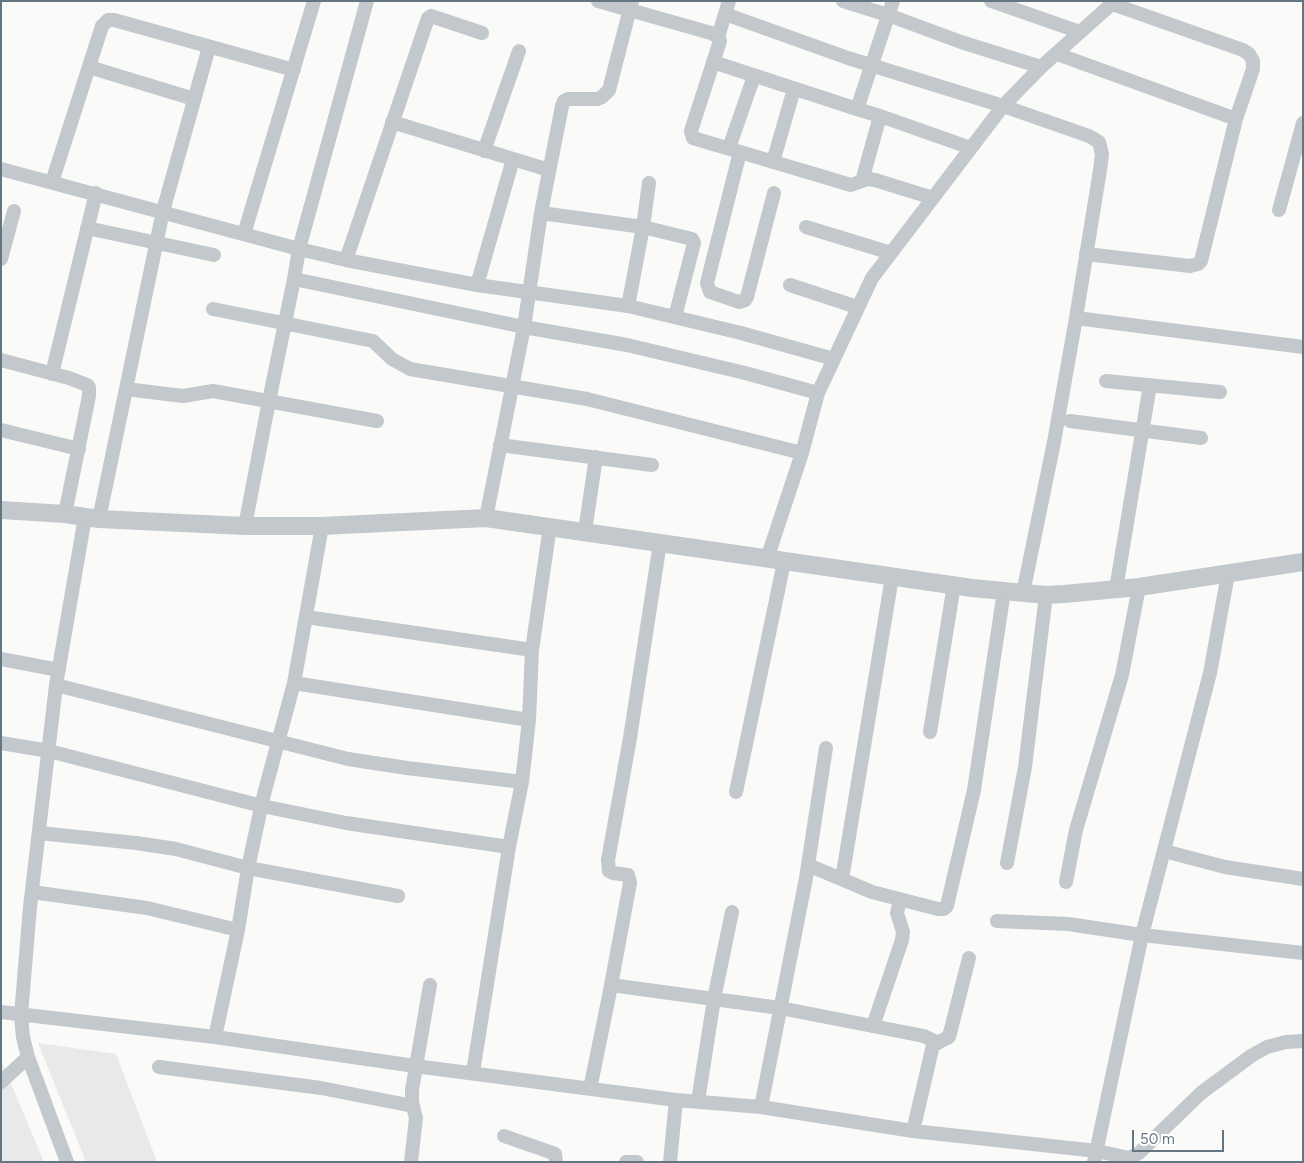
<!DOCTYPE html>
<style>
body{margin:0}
#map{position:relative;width:1304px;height:1163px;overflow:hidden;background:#fafaf8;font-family:Figtree,sans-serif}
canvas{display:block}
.frame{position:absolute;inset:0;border:2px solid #657683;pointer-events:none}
.scale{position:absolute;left:1132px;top:1130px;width:92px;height:22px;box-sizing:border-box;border:2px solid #657683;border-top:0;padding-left:6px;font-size:15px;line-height:18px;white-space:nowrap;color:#657683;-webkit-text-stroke:4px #fff;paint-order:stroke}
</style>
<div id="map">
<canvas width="1304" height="1163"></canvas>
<div class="frame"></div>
<div class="scale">50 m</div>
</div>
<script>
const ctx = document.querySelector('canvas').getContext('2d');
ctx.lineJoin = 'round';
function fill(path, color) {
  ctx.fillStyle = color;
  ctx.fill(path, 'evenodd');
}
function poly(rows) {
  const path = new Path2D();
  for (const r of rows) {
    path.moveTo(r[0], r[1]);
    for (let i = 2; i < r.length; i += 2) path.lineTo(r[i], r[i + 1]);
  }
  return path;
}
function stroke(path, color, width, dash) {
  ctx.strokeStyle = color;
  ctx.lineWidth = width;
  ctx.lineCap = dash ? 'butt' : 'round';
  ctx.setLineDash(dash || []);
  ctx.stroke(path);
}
fill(poly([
 [38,1043,116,1054,157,1162,86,1162],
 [1,1060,44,1162,1,1162]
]), '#e8e9e9');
stroke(poly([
 [367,1,299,249,346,260,477,285,628,306,643,227,649,183],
 [598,1,711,33,718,37,720,41,691,131,693,138,851,185,868,179,875,180,933,198],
 [843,1,888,15,961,42,1041,67],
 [991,1,1080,32],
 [725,14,848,58,1003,106,1089,136,1099,142,1102,154,1100,170,1076,318,1054,442,1023,593],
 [718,37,729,1],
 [1057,54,1236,119],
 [713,62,857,109,883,117,971,148],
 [89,67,194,99],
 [857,109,893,1],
 [392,122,549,170],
 [729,148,754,76],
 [484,151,519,51],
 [740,152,707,283,710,292,739,302,745,300,747,297,774,193],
 [773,162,794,89],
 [1,169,299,249,294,279,269,401,245,526],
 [862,181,880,116],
 [52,182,102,26,108,20,114,20,294,70],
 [1279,210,1303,123],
 [541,213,643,227,692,239,694,243,675,317],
 [806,227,891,253],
 [87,228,214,255],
 [244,234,314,1],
 [1086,254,1190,266,1198,264,1201,261,1236,119,1253,69,1253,61,1249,54,1243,50,1112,4],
 [1,259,14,211],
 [346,260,428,18,431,16,482,33],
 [294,279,524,327,627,345,745,373,818,393],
 [477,285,513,159],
 [790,285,857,307],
 [628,306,741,333,834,359],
 [213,309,373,341,392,359,410,369,587,399,802,453],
 [1076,318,1303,347],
 [1,360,69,378,87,385,89,387,89,396,65,514],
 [52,374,96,193],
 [1106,381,1220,392],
 [126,389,183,396,213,391,377,421],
 [1070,421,1201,438],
 [1,430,79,449],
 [500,445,652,465],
 [486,518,524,327,541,213,562,106,564,101,568,99,597,99,602,97,609,90,632,1],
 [99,519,163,211,209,47],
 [585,531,596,457],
 [767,559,802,453,818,393,872,278,1003,106,1041,67,1115,1],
 [1116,589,1150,385],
 [306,617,532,650],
 [1,659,59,670],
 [294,683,529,720],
 [56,685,348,759,407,768,522,782],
 [930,732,954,585],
 [1,743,49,751,262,806,346,823,509,847],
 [736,792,784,562],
 [39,833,136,843,176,849,248,868,398,896],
 [1164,851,1225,867,1303,879],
 [1007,863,1025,767,1046,595],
 [808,865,872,892,938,909,944,909,947,906,974,790,1004,591],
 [842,879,892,577],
 [1066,882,1076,830,1122,675,1139,587],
 [32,892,147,908,238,930],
 [997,921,1068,924,1142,935,1303,953],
 [611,985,780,1008,924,1036,938,1043],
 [1,1012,215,1037,415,1066,676,1100,761,1107,913,1131,1097,1151,1129,1158,1139,1153,1201,1093,1251,1056,1267,1047,1286,1042,1303,1041],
 [873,1026,902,940,903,932,897,913,900,900],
 [215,1037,238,930,248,868,263,798,294,683,322,526],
 [159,1067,321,1088,413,1106],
 [473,1072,509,847,522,782,529,720,532,650,550,526],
 [1,1082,28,1057],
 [590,1089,609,996,630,883,628,875,613,873,609,871,608,860,630,738,660,543],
 [698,1101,714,999,732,912],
 [761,1107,806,878,826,748],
 [913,1131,933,1045,949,1037,969,958],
 [504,1136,553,1153,555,1154,556,1162],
 [67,1162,28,1057,23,1037,21,1015,30,907,56,685,85,517],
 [411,1162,416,1118,412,1102,412,1090,430,985],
 [626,1162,637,1162],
 [670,1162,676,1100],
 [1094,1162,1142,935,1210,673,1228,574]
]), '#c3c8cc', 14);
stroke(poly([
 [1,510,65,514,99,519,245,526,322,526,486,518,972,588,1046,595,1064,594,1139,587,1303,562]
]), '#c3c8cc', 18);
</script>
